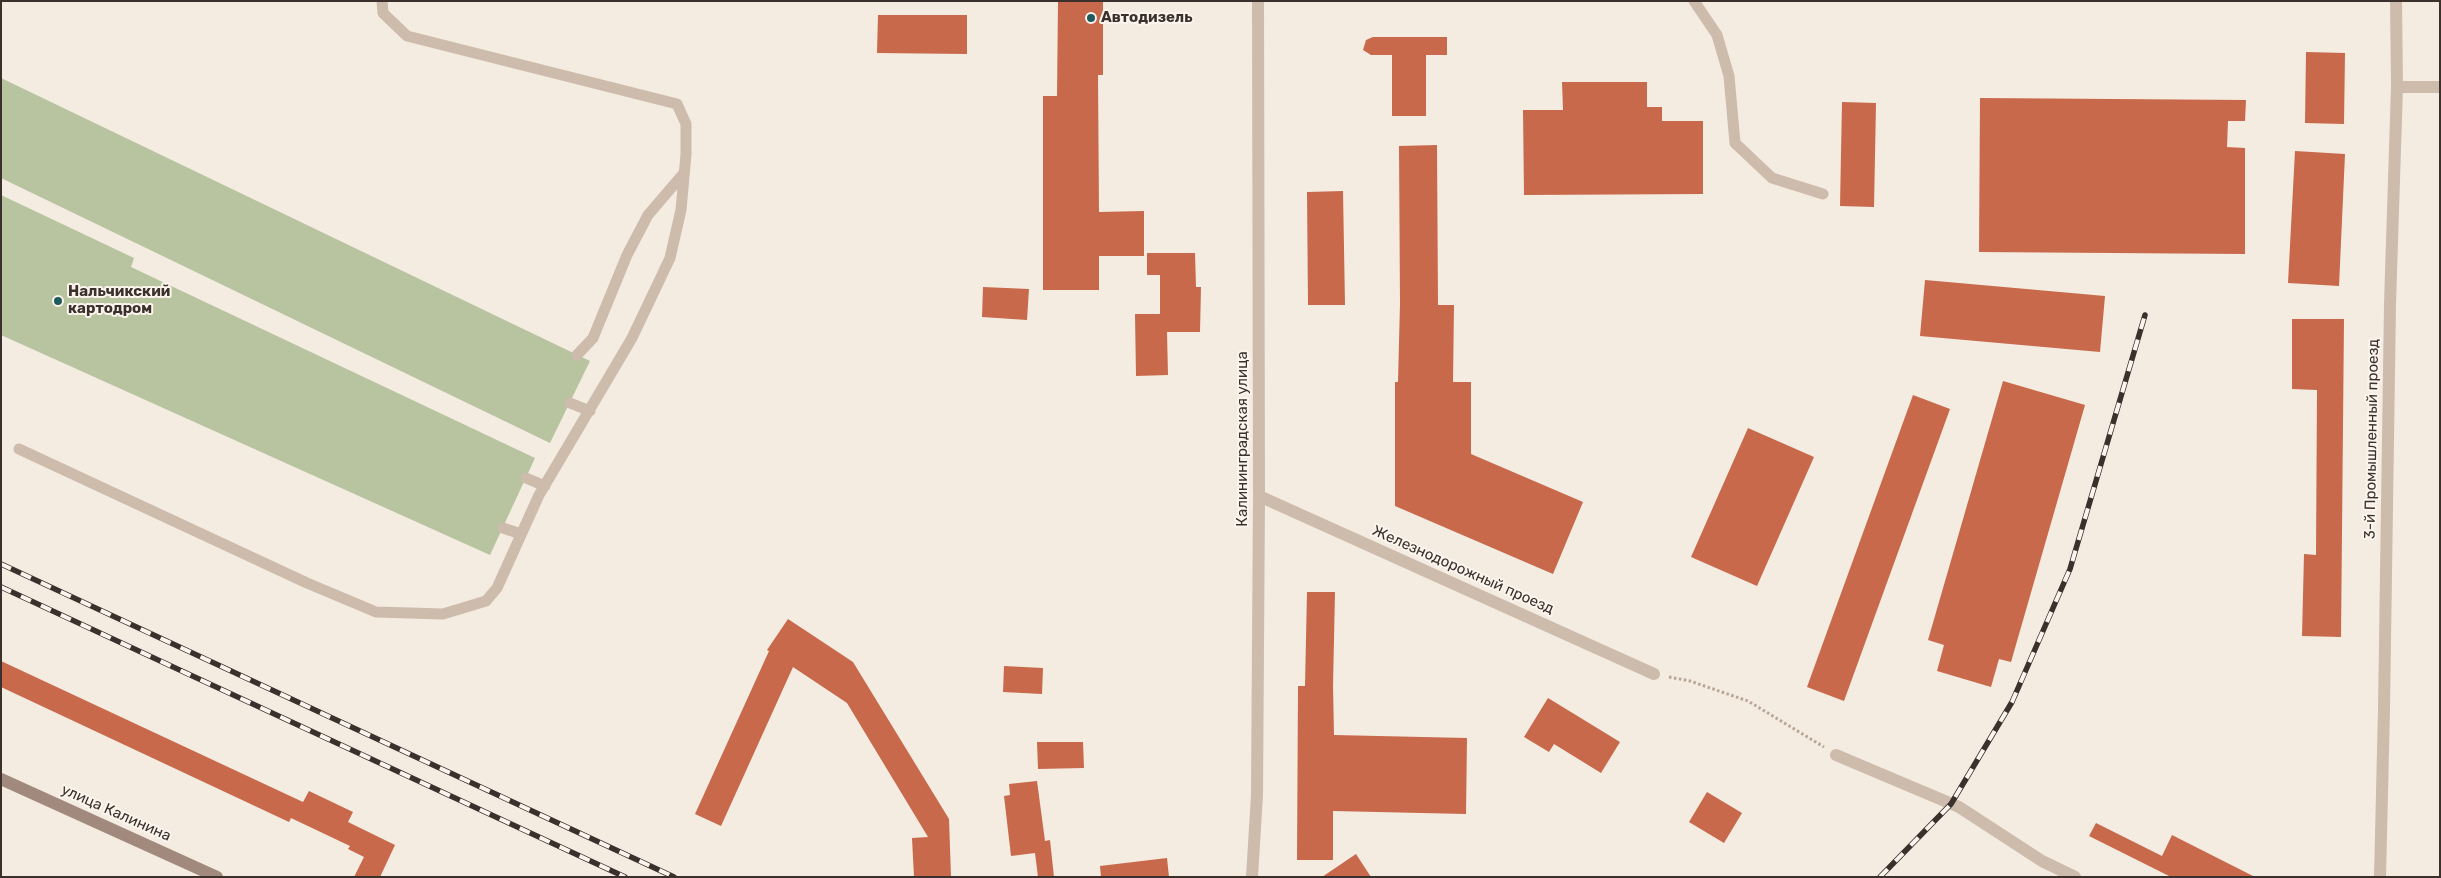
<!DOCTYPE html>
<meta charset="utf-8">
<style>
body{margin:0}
#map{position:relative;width:2441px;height:878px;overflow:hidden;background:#f4ebe1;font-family:Rubik,sans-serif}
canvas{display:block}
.frame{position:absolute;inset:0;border:2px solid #3b302b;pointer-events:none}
</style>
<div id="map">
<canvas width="2441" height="878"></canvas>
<div class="frame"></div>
</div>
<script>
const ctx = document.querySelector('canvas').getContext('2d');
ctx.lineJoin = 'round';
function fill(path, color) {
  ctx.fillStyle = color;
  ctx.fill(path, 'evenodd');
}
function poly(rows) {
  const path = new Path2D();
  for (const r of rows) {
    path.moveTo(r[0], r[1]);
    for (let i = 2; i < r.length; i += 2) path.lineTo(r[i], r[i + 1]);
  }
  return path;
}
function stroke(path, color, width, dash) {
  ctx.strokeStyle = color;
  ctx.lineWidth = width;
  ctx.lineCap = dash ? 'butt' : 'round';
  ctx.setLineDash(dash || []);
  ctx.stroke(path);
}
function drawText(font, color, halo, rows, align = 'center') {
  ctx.font = font + ' Rubik,sans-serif';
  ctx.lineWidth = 4;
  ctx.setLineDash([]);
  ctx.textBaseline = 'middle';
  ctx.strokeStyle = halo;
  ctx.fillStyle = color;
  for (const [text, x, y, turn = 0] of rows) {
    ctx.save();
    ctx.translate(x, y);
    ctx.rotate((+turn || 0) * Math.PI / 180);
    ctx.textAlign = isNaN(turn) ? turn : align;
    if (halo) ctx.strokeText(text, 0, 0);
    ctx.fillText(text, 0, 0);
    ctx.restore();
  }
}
fill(poly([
 [1,78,590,361,550,443,1,178],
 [1,195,134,258,131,267,535,458,490,555,1,335]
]), '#b8c4a0');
fill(poly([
 [1058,1,1103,1,1103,75,1098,75,1099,212,1144,211,1144,256,1099,256,1099,290,1043,290,1043,96,1057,96],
 [878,15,967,15,967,54,877,53],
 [1373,37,1447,37,1447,55,1426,55,1426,116,1392,116,1392,55,1371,55,1363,50,1366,40],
 [2306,52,2345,53,2344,124,2305,123],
 [1562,82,1647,82,1647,107,1662,107,1662,121,1703,121,1703,194,1524,195,1523,110,1563,110],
 [1980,98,2246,100,2245,121,2228,121,2227,147,2245,148,2245,254,1979,252],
 [1842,102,1876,103,1874,207,1840,206],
 [1437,145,1438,305,1454,305,1453,382,1471,382,1471,454,1583,502,1553,574,1395,506,1395,382,1398,382,1400,304,1399,146],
 [2295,151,2345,154,2339,286,2288,283],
 [1343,191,1345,305,1308,305,1307,192],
 [1147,253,1195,253,1196,287,1201,287,1200,332,1167,332,1168,375,1136,376,1135,314,1160,314,1160,275,1147,275],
 [1925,280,2105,296,2100,352,1920,336],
 [983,287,1029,289,1027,320,982,317],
 [2292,319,2344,319,2341,637,2302,636,2304,554,2316,555,2317,390,2292,389],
 [2003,381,2085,405,2011,662,1999,659,1991,687,1937,671,1944,645,1928,640],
 [1913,395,1950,409,1844,701,1807,687],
 [1748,428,1814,457,1757,586,1691,557],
 [1307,592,1335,592,1333,686,1334,735,1467,738,1466,814,1333,811,1333,860,1297,860,1298,686,1305,686],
 [788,619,853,662,949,819,951,877,914,877,912,838,928,837,847,703,793,667,721,826,695,814,769,651,767,650],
 [1,661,303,802,309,791,353,812,348,822,395,845,380,877,354,877,364,857,348,849,350,846,291,818,289,822,1,687],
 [1004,666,1043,668,1042,694,1003,692],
 [1548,698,1620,742,1601,773,1554,744,1549,752,1524,737],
 [1037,742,1083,742,1084,768,1038,769],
 [1037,781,1045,841,1050,840,1054,877,1038,877,1035,853,1011,856,1004,796,1010,795,1009,784],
 [1707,792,1742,813,1724,843,1689,822],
 [2096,823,2162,856,2172,835,2255,877,2171,877,2089,836],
 [1356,854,1371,877,1322,877],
 [1167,858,1169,877,1101,877,1100,866]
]), '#c8694b');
stroke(poly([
 [1669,677,1690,681,1748,701,1824,747]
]), '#b9a596', 3, [2.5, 2.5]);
stroke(poly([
 [1694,1,1717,35,1729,76,1735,143,1772,178,1823,194],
 [577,355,593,338,627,255,648,215,684,173],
 [570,403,590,411],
 [19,449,307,583,376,612,443,614,486,601,497,588,539,495,632,338,670,258,681,210,686,154,686,124,677,104,407,36,383,13,382,1],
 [526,478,545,486],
 [503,528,521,534]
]), '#cdbbac', 11);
stroke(poly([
 [2397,87,2440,87],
 [1259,496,1654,674],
 [1836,755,1959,807,2042,861,2075,877],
 [2380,877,2384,709,2390,304,2397,87,2396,1]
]), '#cdbbac', 12);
stroke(poly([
 [1252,877,1257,795,1259,496,1258,1]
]), '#cdbbac', 12);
stroke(poly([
 [1,779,217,877]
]), '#a18a7d', 12);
const rail = poly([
 [1,564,674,877],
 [1,587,625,877],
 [1880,877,1951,804,2012,702,2070,569,2145,315]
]);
stroke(rail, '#3b302b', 5.5);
stroke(rail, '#fbf5ee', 4, [11]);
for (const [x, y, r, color] of [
 [1091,18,5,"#1f5a5e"],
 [58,301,5,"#1f5a5e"]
]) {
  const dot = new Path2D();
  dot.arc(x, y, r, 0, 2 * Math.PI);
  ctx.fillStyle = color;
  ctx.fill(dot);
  stroke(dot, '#fbf5ee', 2);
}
drawText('bold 15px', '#3b302b', '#fbf5ee', [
 ["Автодизель",1101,18],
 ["Нальчикский",68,292],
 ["картодром",68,309]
], 'left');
drawText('15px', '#3b302b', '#fbf5ee', [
 ["Калининградская улица",1243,439,-90],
 ["3-й Промышленный проезд",2372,439,-89],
 ["Железнодорожный проезд",1463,570,24],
 ["улица Калинина",116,813,24]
]);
</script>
